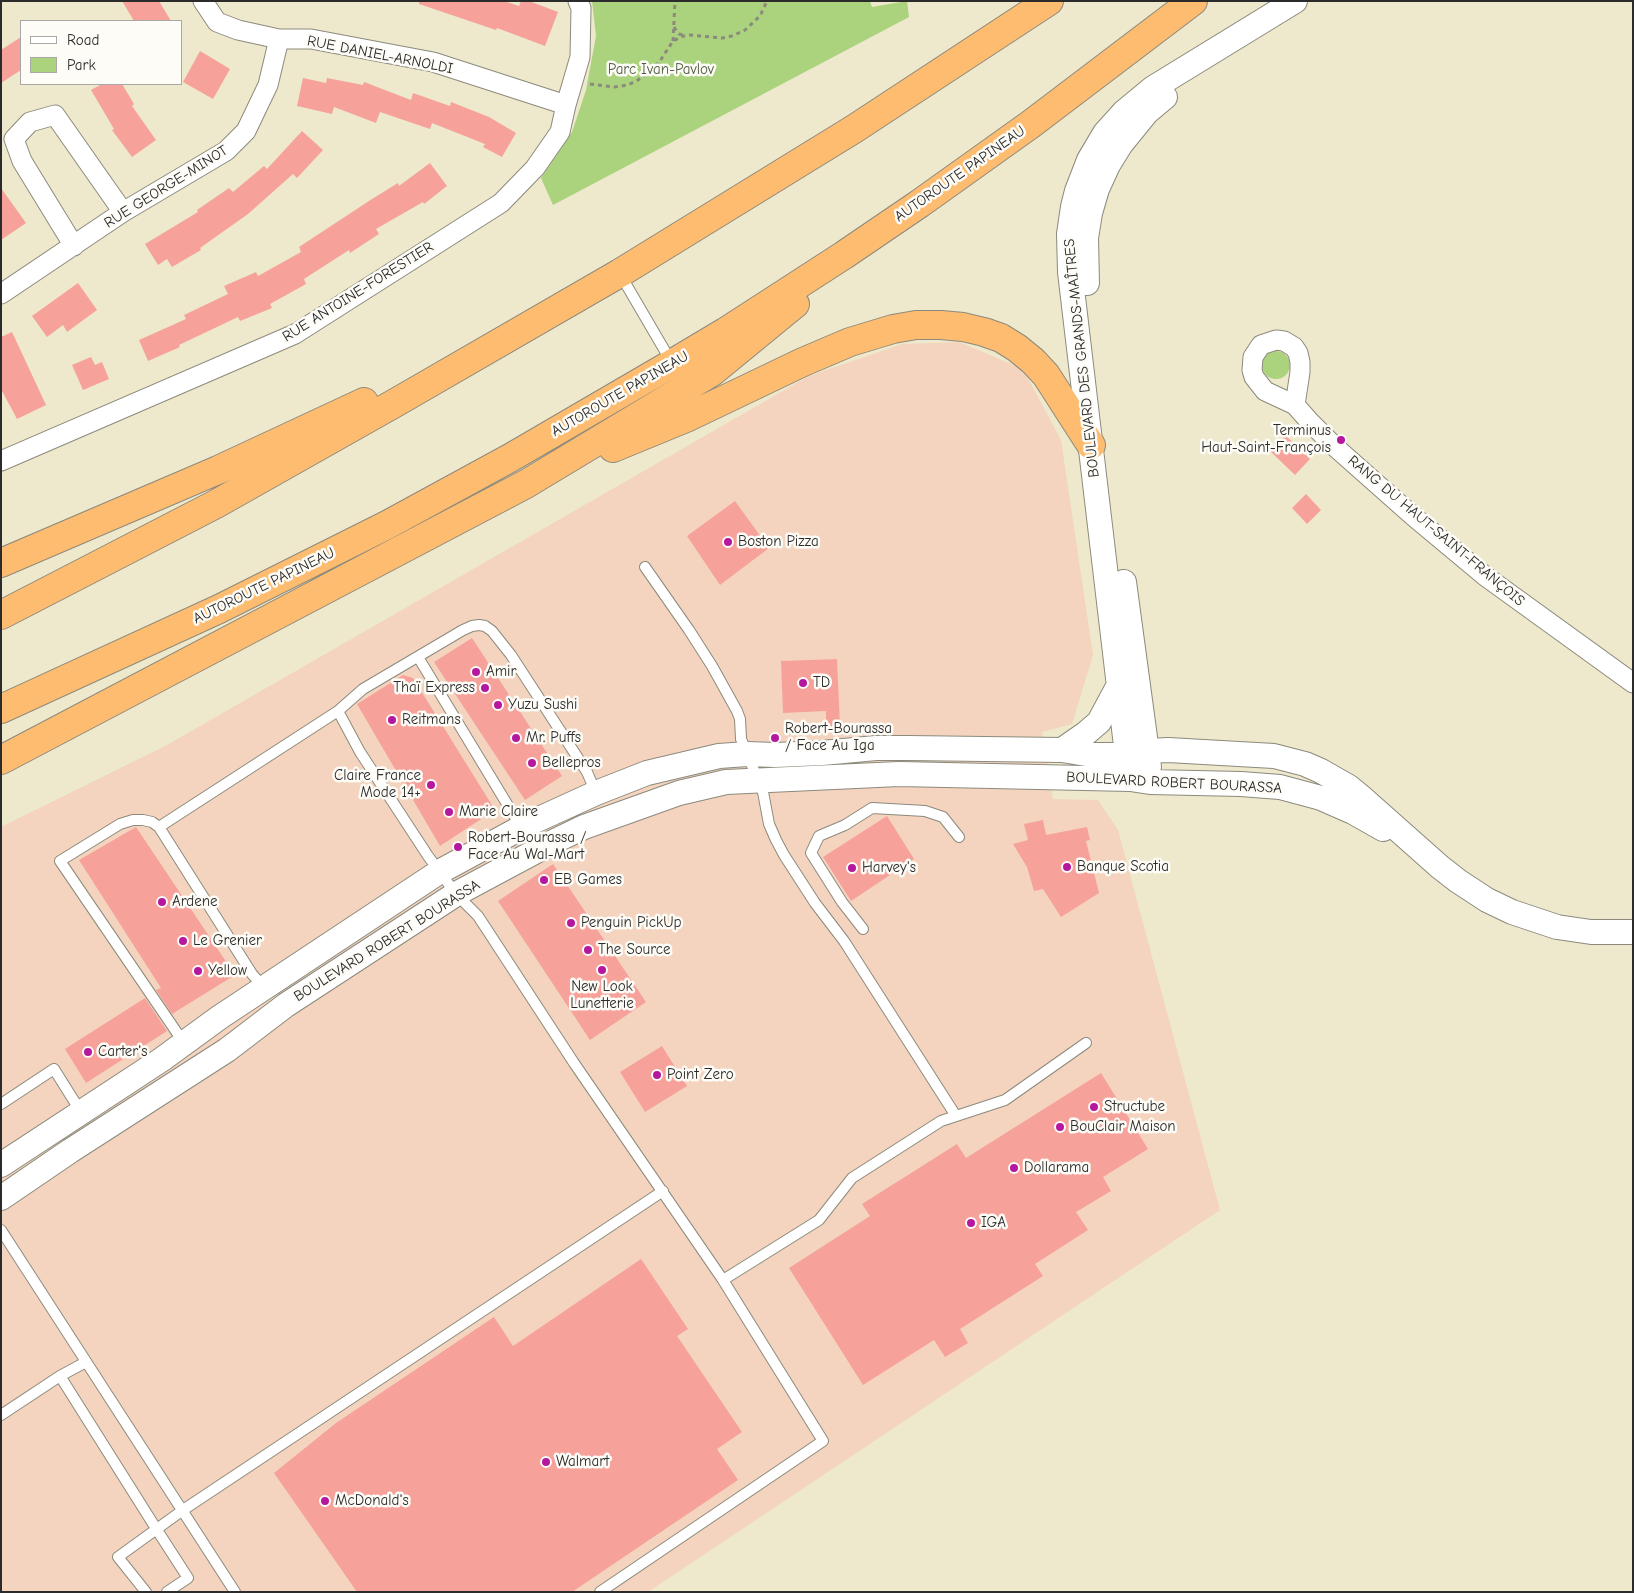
<!DOCTYPE html>
<meta charset="utf-8">
<style>
body{margin:0}
#map{position:relative;width:1634px;height:1593px;overflow:hidden;background:#eee8cc;font-family:"Comic Neue",sans-serif}
canvas{display:block}
.frame{position:absolute;inset:0;border:2px solid #2b2b2b;pointer-events:none}
.legend{position:absolute;left:20px;top:20px;width:162px;height:65px;box-sizing:border-box;background:#fdfcf7;border:1px solid #a9a8a5;margin:0;padding:6px 9px;list-style:none;font-size:15px;color:#2b2b2b}
.legend li{display:flex;align-items:center;gap:10px;height:25px}
.legend b{width:25px;border:1px solid #a9a8a5}
</style>
<div id="map">
<canvas width="1634" height="1593"></canvas>
<div class="frame"></div>
<ul class="legend">
<li><b style="height:6px;background:#fff"></b>Road</li>
<li><b style="height:14px;background:#abd27d"></b>Park</li>
</ul>
</div>
<script>
const ctx = document.querySelector('canvas').getContext('2d');
ctx.lineJoin = 'round';
function fill(path, color) {
  ctx.fillStyle = color;
  ctx.fill(path, 'evenodd');
}
function poly(rows) {
  const path = new Path2D();
  for (const r of rows) {
    if (r.length === 3) {
      path.moveTo(r[0] + r[2], r[1]);
      path.arc(r[0], r[1], r[2], 0, 2 * Math.PI);
      continue;
    }
    path.moveTo(r[0], r[1]);
    for (let i = 2; i < r.length; i += 2) path.lineTo(r[i], r[i + 1]);
  }
  return path;
}
function stroke(path, color, width, dash) {
  ctx.strokeStyle = color;
  ctx.lineWidth = width;
  ctx.lineCap = dash ? 'butt' : 'round';
  ctx.setLineDash(dash || []);
  ctx.stroke(path);
}
function drawText(font, color, halo, rows, align = 'center') {
  ctx.font = font + ' "Comic Neue",sans-serif';
  ctx.lineWidth = 5;
  ctx.setLineDash([]);
  ctx.textBaseline = 'middle';
  ctx.strokeStyle = halo;
  ctx.fillStyle = color;
  for (const [text, x, y, turn = 0] of rows) {
    ctx.save();
    ctx.translate(x, y);
    ctx.rotate((+turn || 0) * Math.PI / 180);
    ctx.textAlign = isNaN(turn) ? turn : align;
    if (halo) ctx.strokeText(text, 0, 0);
    ctx.fillText(text, 0, 0);
    ctx.restore();
  }
}
fill(poly([
 [959,342,1023,369,1061,440,1093,655,1072,724,1042,732,1053,799,1098,800,1118,830,1220,1210,648,1592,1,1592,1,827,167,745,809,376,902,344]
]), '#f4d4bf');
fill(poly([
 [592,1,870,1,872,7,907,1,909,17,553,205,541,178,572,132,586,90,596,36],
 [1276,365,14]
]), '#abd27d');
fill(poly([
 [122,1,159,1,171,21,134,21],
 [419,1,504,1,519,6,521,1,529,1,558,12,545,46,497,28,496,30,419,4],
 [21,37,21,70,1,83,1,50],
 [200,51,230,69,213,99,183,82],
 [303,78,326,83,327,78,363,85,364,82,411,100,413,93,450,106,451,102,489,117,516,133,502,157,483,147,485,144,432,123,430,129,380,112,376,123,334,107,332,114,297,106],
 [102,84,122,84,134,104,132,106,156,140,132,157,112,130,114,129,91,90],
 [302,131,323,150,297,178,293,174,248,214,200,248,201,250,172,267,167,259,158,265,145,244,198,212,197,210,229,188,233,192,264,166,267,169],
 [430,163,447,186,424,204,423,202,376,229,379,234,350,253,349,250,304,279,306,284,270,304,272,308,240,321,238,317,179,345,180,347,148,361,139,340,186,319,184,315,228,294,224,286,256,272,258,276,301,252,299,247,372,199,398,183,399,186],
 [1,188,26,223,1,240],
 [78,283,97,310,67,332,63,325,47,337,32,316],
 [12,332,46,405,17,419,1,389,1,337],
 [91,357,95,365,102,362,109,379,83,390,72,365],
 [1285,435,1310,459,1295,475,1270,451],
 [1306,494,1321,510,1307,524,1292,508],
 [735,501,769,548,720,585,687,536],
 [472,638,562,776,525,800,434,662],
 [837,659,840,726,826,727,826,711,783,713,781,661],
 [403,675,413,678,495,810,440,846,357,704],
 [887,816,914,859,851,901,823,857],
 [1043,820,1046,835,1087,827,1090,840,1086,841,1099,893,1061,917,1043,889,1034,891,1027,867,1013,844,1028,840,1024,824],
 [136,827,235,975,172,1014,156,990,161,988,79,860],
 [553,864,646,1002,590,1040,498,901],
 [145,998,167,1031,86,1083,65,1049],
 [662,1046,687,1086,645,1112,620,1072],
 [1101,1073,1148,1149,1103,1177,1111,1191,1076,1212,1088,1230,1035,1264,1043,1276,960,1329,968,1343,945,1357,934,1340,863,1385,789,1268,870,1216,862,1204,957,1144,966,1158],
 [641,1259,688,1329,677,1336,742,1432,717,1449,738,1480,572,1592,357,1592,274,1473,336,1423,494,1317,513,1346]
]), '#f6a29b');
const service = poly([
 [620,274,672,363],
 [645,567,689,630,712,666,737,711,740,719,741,739,763,792,769,824,776,840,784,855,815,903,844,941,956,1116],
 [418,657,521,827],
 [338,711,360,752,428,856,456,894,478,916,574,1063,723,1280,823,1441,600,1592],
 [159,827,338,711,363,689,463,630,472,626,479,625,485,626,492,631,511,655,587,772,596,793],
 [863,929,842,902,811,853,819,836,845,825,872,808,925,811,943,817,959,837],
 [184,1043,60,861,120,824,133,820,143,820,152,822,159,827,252,974,264,988],
 [1,1104,54,1069,81,1112],
 [1,1230,235,1592],
 [723,1280,819,1220,852,1178,941,1121,1005,1100,1086,1043],
 [60,1376,157,1530,188,1578,167,1592],
 [1,1415,60,1376,86,1362],
 [146,1592,118,1557,183,1510,663,1191]
]);
const minor = poly([
 [203,1,217,22,238,30,279,39,311,39,433,62,566,105],
 [74,246,22,161,14,139,30,122,55,115,123,212],
 [1,294,123,212,226,151,246,131,268,85,279,39],
 [1295,405,1300,372,1300,362,1298,353,1294,347,1284,341,1276,340,1261,345,1253,357,1252,370,1254,377,1265,391,1295,405,1310,422,1334,446,1413,516,1485,576,1633,683],
 [1,461,295,334,501,203,535,168,560,132,566,105,580,57,581,8,578,1]
]);
const tertiary = poly([
 [1087,283,1086,238,1090,213,1097,189,1108,165,1121,144,1147,112,1165,97],
 [1124,582,1149,767],
 [1062,750,1085,734,1099,722,1120,683],
 [1129,771,1070,272,1069,234,1073,207,1077,191,1089,160,1105,133,1124,112,1153,88,1295,1],
 [1,1165,161,1060,220,1017,439,872,528,824,596,793,647,773,719,756,747,754,775,755,822,753,876,748,908,748,1062,750,1092,755,1127,755,1147,751,1168,750,1274,756,1305,764,1321,771,1349,787,1360,796,1440,867,1458,881,1487,900,1512,912,1557,927,1591,932,1633,932],
 [1,1198,70,1151,227,1050,286,1005,456,894,555,841,584,827,679,793,726,782,899,774,1130,779,1150,782,1241,784,1280,787,1321,798,1353,812,1383,829]
]);
const motorway = poly([
 [613,448,686,418,803,362,850,342,893,329,916,325,941,325,963,327,984,332,1001,338,1017,348,1033,361,1046,375,1091,445],
 [1,563,218,470,364,402],
 [1,615,216,504,395,403,620,273,854,129,1049,1],
 [1,709,219,609,387,525,510,458,673,363,725,332,844,255,919,204,1031,124,1193,1],
 [1,760,526,484,712,372,795,304]
]);
stroke(service, '#8c8a7c', 12);
stroke(minor, '#8c8a7c', 21);
stroke(tertiary, '#8c8a7c', 26);
stroke(motorway, '#8c8a7c', 30);
stroke(poly([
 [674,27,679,34,684,35],
 [673,41,675,1],
 [590,84,614,87,628,85,638,80,650,72,660,61,673,41,683,36,690,35,722,38,732,36,745,30,760,16,767,1]
]), '#8c8a7c', 3, [4, 4]);
stroke(service, '#fff', 10);
stroke(minor, '#fff', 19);
stroke(tertiary, '#fff', 24);
stroke(motorway, '#febc70', 28);
for (const [x, y, r, color] of [
 [1341,440,5,"#b5179e"],
 [728,542,5,"#b5179e"],
 [476,672,5,"#b5179e"],
 [803,683,5,"#b5179e"],
 [485,688,5,"#b5179e"],
 [498,705,5,"#b5179e"],
 [392,720,5,"#b5179e"],
 [516,738,5,"#b5179e"],
 [775,738,5,"#b5179e"],
 [532,763,5,"#b5179e"],
 [431,785,5,"#b5179e"],
 [449,812,5,"#b5179e"],
 [458,847,5,"#b5179e"],
 [1067,867,5,"#b5179e"],
 [852,868,5,"#b5179e"],
 [544,880,5,"#b5179e"],
 [162,902,5,"#b5179e"],
 [571,923,5,"#b5179e"],
 [183,941,5,"#b5179e"],
 [588,950,5,"#b5179e"],
 [602,970,5,"#b5179e"],
 [198,971,5,"#b5179e"],
 [88,1052,5,"#b5179e"],
 [657,1075,5,"#b5179e"],
 [1094,1107,5,"#b5179e"],
 [1060,1127,5,"#b5179e"],
 [1014,1168,5,"#b5179e"],
 [971,1223,5,"#b5179e"],
 [546,1462,5,"#b5179e"],
 [325,1501,5,"#b5179e"]
]) {
  const dot = new Path2D();
  dot.arc(x, y, r, 0, 2 * Math.PI);
  ctx.fillStyle = color;
  ctx.fill(dot);
  stroke(dot, '#fdfcf7', 2);
}
drawText('15px', '#2b2b2b', '#fdfcf7', [
 ["RUE DANIEL-ARNOLDI",380,55,11],
 ["AUTOROUTE PAPINEAU",960,174,-35],
 ["RUE GEORGE-MINOT",166,187,-32],
 ["RUE ANTOINE-FORESTIER",358,292,-32],
 ["BOULEVARD DES GRANDS-MAÎTRES",1082,358,-96],
 ["AUTOROUTE PAPINEAU",620,394,-30],
 ["RANG DU HAUT-SAINT-FRANÇOIS",1436,531,40],
 ["AUTOROUTE PAPINEAU",264,586,-26],
 ["BOULEVARD ROBERT BOURASSA",1174,783,3],
 ["BOULEVARD ROBERT BOURASSA",387,941,-32]
]);
drawText('15px', '#515d44', '#fdfcf7', [
 ["Parc Ivan-Pavlov",661,70]
]);
drawText('15px', '#2b2b2b', '#fdfcf7', [
 ["Terminus",1331,431,"right"],
 ["Haut-Saint-François",1331,448,"right"],
 ["Boston Pizza",738,542],
 ["Amir",486,672],
 ["TD",813,683],
 ["Thaï Express",475,688,"right"],
 ["Yuzu Sushi",508,705],
 ["Reitmans",402,720],
 ["Robert-Bourassa",785,729],
 ["/ Face Au Iga",785,746],
 ["Mr. Puffs",526,738],
 ["Bellepros",542,763],
 ["Claire France",421,776,"right"],
 ["Mode 14+",421,793,"right"],
 ["Marie Claire",459,812],
 ["Robert-Bourassa /",468,838],
 ["Face Au Wal-Mart",468,855],
 ["Banque Scotia",1077,867],
 ["Harvey's",862,868],
 ["EB Games",554,880],
 ["Ardene",172,902],
 ["Penguin PickUp",581,923],
 ["Le Grenier",193,941],
 ["The Source",598,950],
 ["Yellow",208,971],
 ["New Look",602,987,"center"],
 ["Lunetterie",602,1004,"center"],
 ["Carter's",98,1052],
 ["Point Zero",667,1075],
 ["Structube",1104,1107],
 ["BouClair Maison",1070,1127],
 ["Dollarama",1024,1168],
 ["IGA",981,1223],
 ["Walmart",556,1462],
 ["McDonald's",335,1501]
], 'left');
</script>
